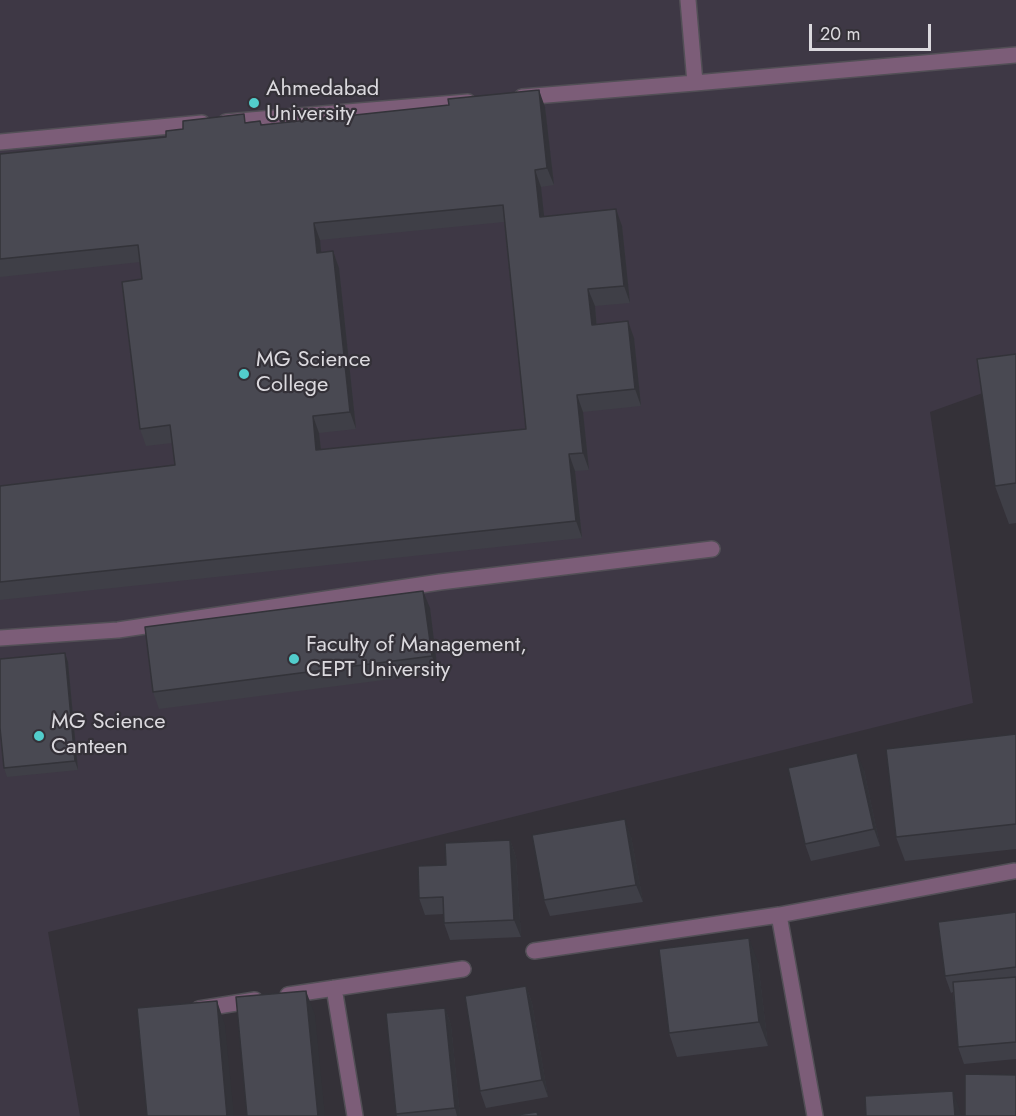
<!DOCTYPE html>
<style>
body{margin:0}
#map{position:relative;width:1016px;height:1116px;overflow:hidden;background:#343138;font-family:Jost,sans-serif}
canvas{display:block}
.scale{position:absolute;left:809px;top:24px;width:122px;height:27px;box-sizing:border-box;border:3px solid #dbd9de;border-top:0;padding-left:8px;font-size:18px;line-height:21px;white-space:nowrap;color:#dbd9de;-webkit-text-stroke:4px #343138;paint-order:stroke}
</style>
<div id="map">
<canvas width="1016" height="1116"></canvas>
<div class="scale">20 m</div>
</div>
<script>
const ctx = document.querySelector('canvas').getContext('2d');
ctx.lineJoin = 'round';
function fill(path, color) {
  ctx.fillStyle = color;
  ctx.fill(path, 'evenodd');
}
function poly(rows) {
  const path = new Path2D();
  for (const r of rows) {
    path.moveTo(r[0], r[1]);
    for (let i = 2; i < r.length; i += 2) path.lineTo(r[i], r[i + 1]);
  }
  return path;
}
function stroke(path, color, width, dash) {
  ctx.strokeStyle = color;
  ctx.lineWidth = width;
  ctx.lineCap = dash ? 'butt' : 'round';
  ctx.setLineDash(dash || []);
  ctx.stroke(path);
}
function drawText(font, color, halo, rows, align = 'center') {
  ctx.font = font + ' Jost,sans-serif';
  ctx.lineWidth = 4.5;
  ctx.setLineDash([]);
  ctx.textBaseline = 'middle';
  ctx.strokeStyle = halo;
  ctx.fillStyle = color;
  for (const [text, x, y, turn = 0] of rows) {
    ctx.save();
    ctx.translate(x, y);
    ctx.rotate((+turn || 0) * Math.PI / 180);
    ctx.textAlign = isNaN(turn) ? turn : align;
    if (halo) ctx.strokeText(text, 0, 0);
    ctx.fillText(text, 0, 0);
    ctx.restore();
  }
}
fill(poly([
 [0,0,1016,0,1016,381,930,412,973,703,48,932,80,1116,0,1116]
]), '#3e3845');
const lane = poly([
 [688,0,695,83,1016,55],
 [522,97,695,83],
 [226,122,468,102],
 [0,142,202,123],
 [0,638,118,630,440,582,712,549]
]);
const street = poly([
 [534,951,779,915],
 [334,988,355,1116],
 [288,995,463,969],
 [199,1009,255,1000],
 [815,1116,779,915,1014,871]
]);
stroke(lane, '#524f56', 18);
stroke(street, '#524f56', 18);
stroke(lane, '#7c5d78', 15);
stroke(street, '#7c5d78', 15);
fill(poly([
 [545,107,554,185,541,187,544,217,622,226,630,303,595,306,597,325,634,338,641,406,583,412,589,470,575,471,582,538,0,600,0,486,175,465,172,443,146,446,140,429,142,279,140,262,0,277,0,154,166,137,247,122,260,121,262,125],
 [504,222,526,429,321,450,319,433,356,429,339,268,333,251,321,253,320,240],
 [1016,354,1016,523,1009,524,995,486],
 [430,608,438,673,159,709,153,692],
 [65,653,68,662,78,770,7,777,4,768],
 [1016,734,1016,849,905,861,896,837],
 [864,770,880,846,811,861,805,844],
 [631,836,643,902,550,916,544,900],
 [510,840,516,857,521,937,450,940,444,923,444,914,425,915,419,898,446,865],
 [1016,912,1016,1059,964,1064,958,1047,953,992,951,993,945,976],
 [758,962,768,1046,677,1057,669,1033],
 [526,986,532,1003,548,1097,486,1108,480,1091],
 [445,1008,451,1025,460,1116,397,1116,396,1114]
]), '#3f3f47');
fill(poly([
 [539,90,545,107,554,185,547,168],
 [535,170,541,187,546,234,540,217],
 [616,209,622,226,630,303,624,286],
 [314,223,320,240,323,270,317,253],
 [333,251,339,268,356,429,350,412],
 [588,289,595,306,598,342,592,325],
 [628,321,634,338,641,406,635,389],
 [577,395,583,412,589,470,583,453],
 [313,416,319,433,323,467,316,450],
 [569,454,575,471,582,538,576,521],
 [423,591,430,608,438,673,432,656],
 [65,653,68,662,78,770,75,761],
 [857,753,864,770,880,846,874,829],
 [625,819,631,836,643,902,636,885],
 [510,840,516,857,521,937,514,920],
 [749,938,758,962,768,1046,759,1022],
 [526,986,532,1003,548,1097,542,1080],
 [306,991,315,1015,325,1116,318,1116],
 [217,1001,225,1025,234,1116,227,1116],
 [445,1008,451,1025,460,1116,457,1116,455,1108],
 [953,1091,962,1116,955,1116]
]), '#333339');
const building = poly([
 [539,90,547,168,535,170,540,217,616,209,624,286,588,289,592,325,628,321,635,389,577,395,583,453,569,454,576,521,0,582,0,486,175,465,170,425,140,429,122,282,142,279,138,245,0,259,0,154,166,137,166,131,183,129,183,121,244,114,245,123,260,121,261,125,449,105,448,99,539,90],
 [503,205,526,429,316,450,313,416,350,412,333,251,317,253,314,223,503,205],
 [1016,354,1016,483,995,486,977,359,1016,354],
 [423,591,432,656,153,692,145,627,423,591],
 [65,653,75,761,4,768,0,728,0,659,65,653],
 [1016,734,1016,824,896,837,886,749,1016,734],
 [857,753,874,829,805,844,788,768,857,753],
 [625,819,636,885,544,900,532,835,625,819],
 [510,840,514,920,444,923,443,897,419,898,418,866,446,865,445,843,510,840],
 [1016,912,1016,967,945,976,938,922,1016,912],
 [749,938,759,1022,669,1033,659,949,749,938],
 [1016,977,1016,1042,958,1047,953,982,1016,977],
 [526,986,542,1080,480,1091,465,996,526,986],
 [306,991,318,1116,247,1116,236,997,306,991],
 [217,1001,227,1116,147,1116,137,1008,217,1001],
 [445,1008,455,1108,396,1114,386,1013,445,1008],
 [965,1074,1016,1075,1016,1116,965,1116,965,1074],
 [953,1091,955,1116,866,1116,865,1096,953,1091],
 [537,1112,538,1116,510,1116,537,1112]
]);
fill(building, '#494952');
stroke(building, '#333339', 1.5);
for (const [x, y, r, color] of [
 [254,103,6,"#52cdcc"],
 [244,374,6,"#52cdcc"],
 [294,659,6,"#52cdcc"],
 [39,736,6,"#52cdcc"]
]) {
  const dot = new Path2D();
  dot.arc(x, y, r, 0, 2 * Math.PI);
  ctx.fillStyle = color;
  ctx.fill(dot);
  stroke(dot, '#343138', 2);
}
drawText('22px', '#dbd9de', '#343138', [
 ["Ahmedabad",266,90],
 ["University",266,115],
 ["MG Science",256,361],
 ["College",256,386],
 ["Faculty of Management,",306,646],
 ["CEPT University",306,671],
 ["MG Science",51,723],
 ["Canteen",51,748]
], 'left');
</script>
